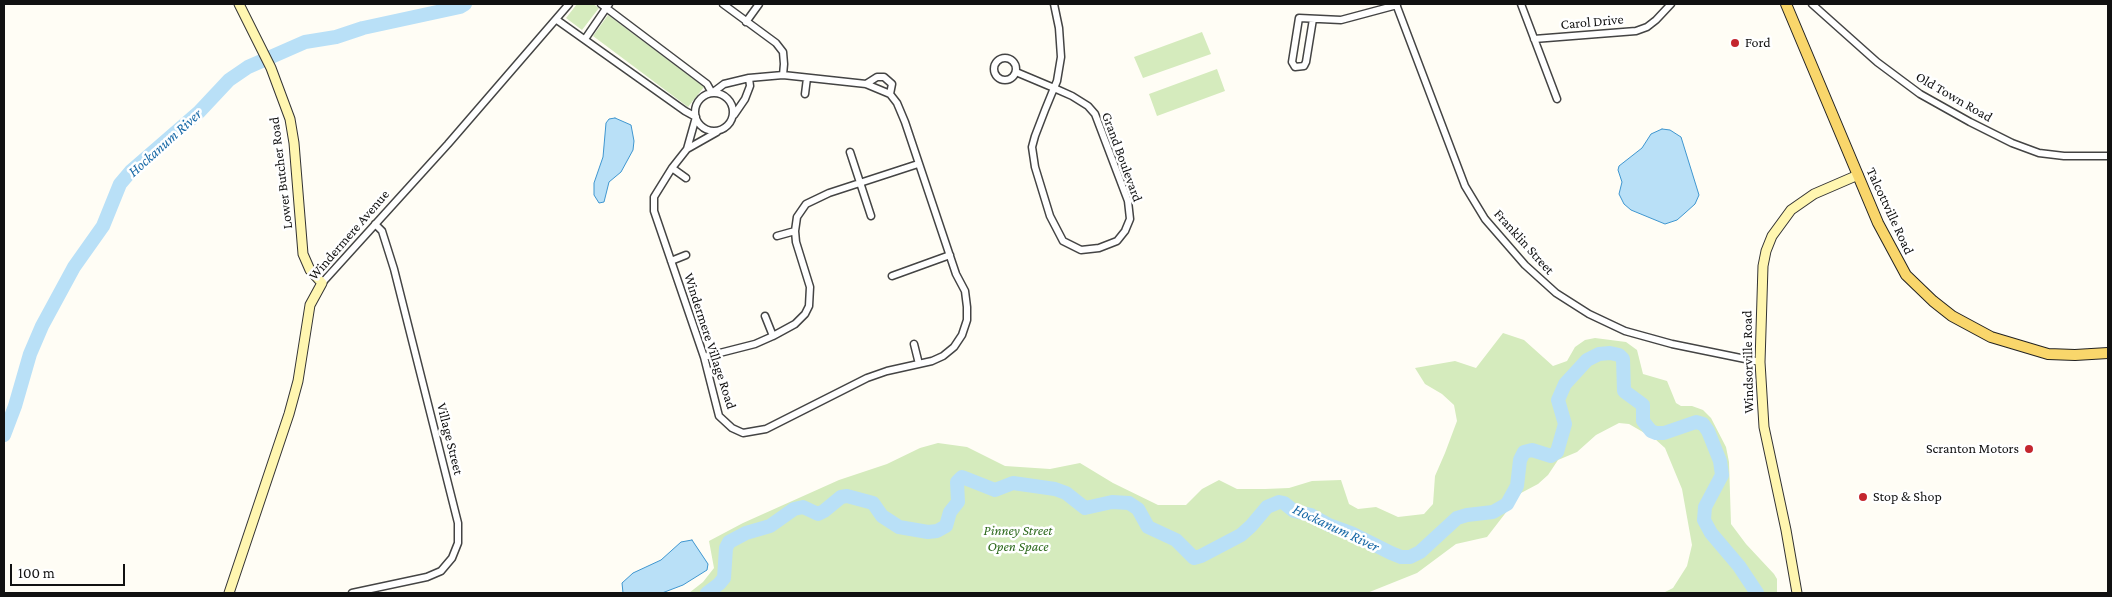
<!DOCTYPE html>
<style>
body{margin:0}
#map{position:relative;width:2112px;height:597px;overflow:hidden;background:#fffdf5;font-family:"Crimson Pro",serif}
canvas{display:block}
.frame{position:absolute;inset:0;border:5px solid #111;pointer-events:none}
.scale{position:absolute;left:10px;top:564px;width:115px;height:22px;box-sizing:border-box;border:2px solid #111;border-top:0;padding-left:6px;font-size:15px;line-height:18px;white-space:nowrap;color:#111;-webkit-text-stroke:4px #fff;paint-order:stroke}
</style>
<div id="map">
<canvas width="2112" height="597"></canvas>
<div class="frame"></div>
<div class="scale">100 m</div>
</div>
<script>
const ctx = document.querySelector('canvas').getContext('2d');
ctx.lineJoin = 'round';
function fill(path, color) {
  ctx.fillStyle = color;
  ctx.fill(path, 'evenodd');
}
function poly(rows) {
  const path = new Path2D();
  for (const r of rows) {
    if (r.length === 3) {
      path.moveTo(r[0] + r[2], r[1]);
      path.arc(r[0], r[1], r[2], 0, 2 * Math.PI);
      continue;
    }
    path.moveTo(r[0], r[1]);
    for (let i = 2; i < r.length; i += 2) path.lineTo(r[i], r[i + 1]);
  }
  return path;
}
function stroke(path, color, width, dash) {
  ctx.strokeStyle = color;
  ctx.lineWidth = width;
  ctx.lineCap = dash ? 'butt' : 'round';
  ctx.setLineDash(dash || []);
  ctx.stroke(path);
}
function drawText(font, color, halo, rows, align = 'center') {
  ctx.font = font + ' "Crimson Pro",serif';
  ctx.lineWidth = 5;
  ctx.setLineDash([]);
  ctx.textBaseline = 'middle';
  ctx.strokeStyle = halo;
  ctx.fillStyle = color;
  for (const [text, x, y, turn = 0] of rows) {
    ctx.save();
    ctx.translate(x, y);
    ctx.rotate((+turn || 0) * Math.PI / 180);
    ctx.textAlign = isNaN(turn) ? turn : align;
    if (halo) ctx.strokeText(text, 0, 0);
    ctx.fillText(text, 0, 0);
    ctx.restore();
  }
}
fill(poly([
 [577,4,593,4,599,8,582,30,566,18],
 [608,15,704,87,688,107,593,36],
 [1202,32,1211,54,1143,78,1134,57],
 [1217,69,1225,91,1157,116,1149,94],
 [1503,333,1524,340,1553,366,1567,361,1575,347,1585,340,1595,338,1626,342,1637,350,1643,374,1667,381,1676,403,1681,406,1692,406,1703,410,1711,418,1726,447,1729,462,1731,524,1746,544,1774,574,1777,579,1777,593,1663,593,1673,588,1687,566,1692,545,1682,489,1665,448,1655,439,1629,424,1619,423,1596,435,1577,452,1558,460,1548,475,1538,484,1521,493,1487,537,1456,544,1417,573,1367,593,689,593,703,582,714,568,709,541,743,523,839,480,887,464,920,448,938,443,967,447,1005,466,1050,469,1080,463,1113,483,1158,505,1186,505,1202,489,1219,480,1237,489,1265,489,1289,488,1312,481,1341,480,1349,504,1358,509,1376,507,1398,517,1424,514,1433,504,1435,476,1445,453,1457,421,1454,405,1442,394,1425,384,1415,368,1455,361,1476,368]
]), '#d5ebbd');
const water = poly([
 [615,118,631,125,634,141,633,150,621,172,609,182,604,202,599,203,594,195,594,183,603,157,606,123,609,119,615,118],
 [1662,129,1670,130,1681,137,1699,195,1695,204,1685,213,1677,220,1665,224,1631,210,1624,204,1619,194,1622,182,1618,170,1619,166,1642,148,1651,134,1662,129],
 [692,540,708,564,707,570,683,585,662,593,623,593,622,583,633,573,661,560,681,542,692,540]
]);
fill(water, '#b9e0f7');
stroke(water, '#3f96cf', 1);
stroke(poly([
 [4,435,15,406,30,354,42,326,74,267,103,226,120,184,131,171,199,112,229,80,248,67,305,42,336,37,363,28,460,7,465,4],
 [707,593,719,584,724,578,726,548,729,542,746,533,770,526,794,509,803,507,818,514,824,511,841,497,847,496,873,503,882,516,899,527,928,532,937,531,946,526,950,512,958,502,957,482,962,477,995,490,1013,483,1055,489,1066,493,1085,508,1112,502,1129,503,1138,509,1148,527,1176,540,1194,558,1201,556,1241,535,1251,526,1267,507,1279,502,1284,503,1294,511,1311,515,1329,525,1351,533,1391,553,1401,557,1410,557,1420,552,1457,518,1467,515,1493,512,1507,504,1517,486,1520,460,1524,452,1532,450,1551,456,1557,452,1565,424,1558,400,1565,384,1587,360,1599,354,1610,353,1619,355,1623,359,1624,391,1643,405,1643,421,1651,431,1656,433,1664,433,1696,422,1703,424,1708,431,1720,461,1722,475,1705,507,1704,520,1711,533,1739,566,1757,593]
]), '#b9e0f7', 14);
const street = poly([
 [723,4,776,43,783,52,784,64,783,75],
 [1396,4,1465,186,1485,219,1525,265,1556,293,1589,314,1625,331,1672,344,1760,362],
 [1521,4,1557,99],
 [1812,4,1877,62,1920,94,1970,122,2012,143,2039,153,2064,156,2108,156],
 [1313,19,1306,62,1304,66,1295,67,1292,62,1299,18,1341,20,1397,5],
 [557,20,685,111,696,117,687,149,672,168,654,197,654,211,704,357,719,416,732,428,743,433,766,429,867,378,887,371,932,361,943,356,954,347,962,335,967,320,967,307,965,291,956,274,905,122,897,103,890,94,866,84,783,75,749,78,724,84,712,93,707,84,601,4],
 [746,22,759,4],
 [585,39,609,4],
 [1534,39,1636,31,1647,27,1656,20,1671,4],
 [1005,69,11],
 [1016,72,1054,88,1072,96,1088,106,1095,114,1128,201,1130,219,1125,231,1117,241,1099,248,1081,250,1063,241,1050,216,1035,167,1032,147,1035,136,1045,110,1054,88,1057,81,1061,57,1059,28,1054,4],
 [866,84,877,77,884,77,892,84,890,94],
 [714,112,19],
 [805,94,807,78],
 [734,115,745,99,750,86,749,78],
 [687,149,717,132],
 [850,152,871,216],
 [672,168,686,178],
 [777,236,795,231],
 [671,261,686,255],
 [892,276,950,255],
 [322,283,448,144,569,4],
 [765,316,773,336],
 [914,344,919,364],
 [704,357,755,344,773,336,795,324,805,314,809,306,810,287,796,242,795,231,797,217,806,204,829,193,918,164],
 [352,593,427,577,441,571,452,558,458,543,458,523,394,269,382,231,375,224]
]);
const secondary = poly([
 [229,593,289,414,298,381,310,305,322,283,310,270,303,254,294,143,290,119,271,68,239,4],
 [1797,593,1786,530,1764,427,1760,362,1763,266,1766,251,1772,236,1791,210,1814,194,1858,175]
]);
const primary = poly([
 [1786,4,1878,223,1906,275,1933,301,1952,316,1991,337,2048,354,2075,355,2108,353]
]);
stroke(street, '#444', 9);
stroke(secondary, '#333', 11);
stroke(primary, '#222', 12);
stroke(street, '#fff', 6);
stroke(secondary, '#fff6b0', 9);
stroke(primary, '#f9d66b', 10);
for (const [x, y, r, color] of [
 [1735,43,5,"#c4262e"],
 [2029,449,5,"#c4262e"],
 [1863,497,5,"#c4262e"]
]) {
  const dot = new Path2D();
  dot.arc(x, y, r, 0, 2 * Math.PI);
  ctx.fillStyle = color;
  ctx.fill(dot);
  stroke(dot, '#fff', 2);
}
drawText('14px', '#111', '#fff', [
 ["Carol Drive",1592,22,-5],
 ["Old Town Road",1954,97,30],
 ["Grand Boulevard",1122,157,70],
 ["Lower Butcher Road",281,173,-97],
 ["Talcottville Road",1890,211,65],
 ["Windermere Avenue",349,235,-49],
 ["Franklin Street",1524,242,48],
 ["Windermere Village Road",710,341,72],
 ["Windsorville Road",1748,362,-91],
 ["Village Street",450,439,76]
]);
drawText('14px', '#111', '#fff', [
 ["Ford",1745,43],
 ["Scranton Motors",2019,449,"right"],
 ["Stop & Shop",1873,497]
], 'left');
drawText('italic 14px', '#2f6b1f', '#fff', [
 ["Pinney Street",1018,531],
 ["Open Space",1018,547]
]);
drawText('italic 15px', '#1768a6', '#fff', [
 ["Hockanum River",165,143,-42],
 ["Hockanum River",1336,528,25]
]);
</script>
